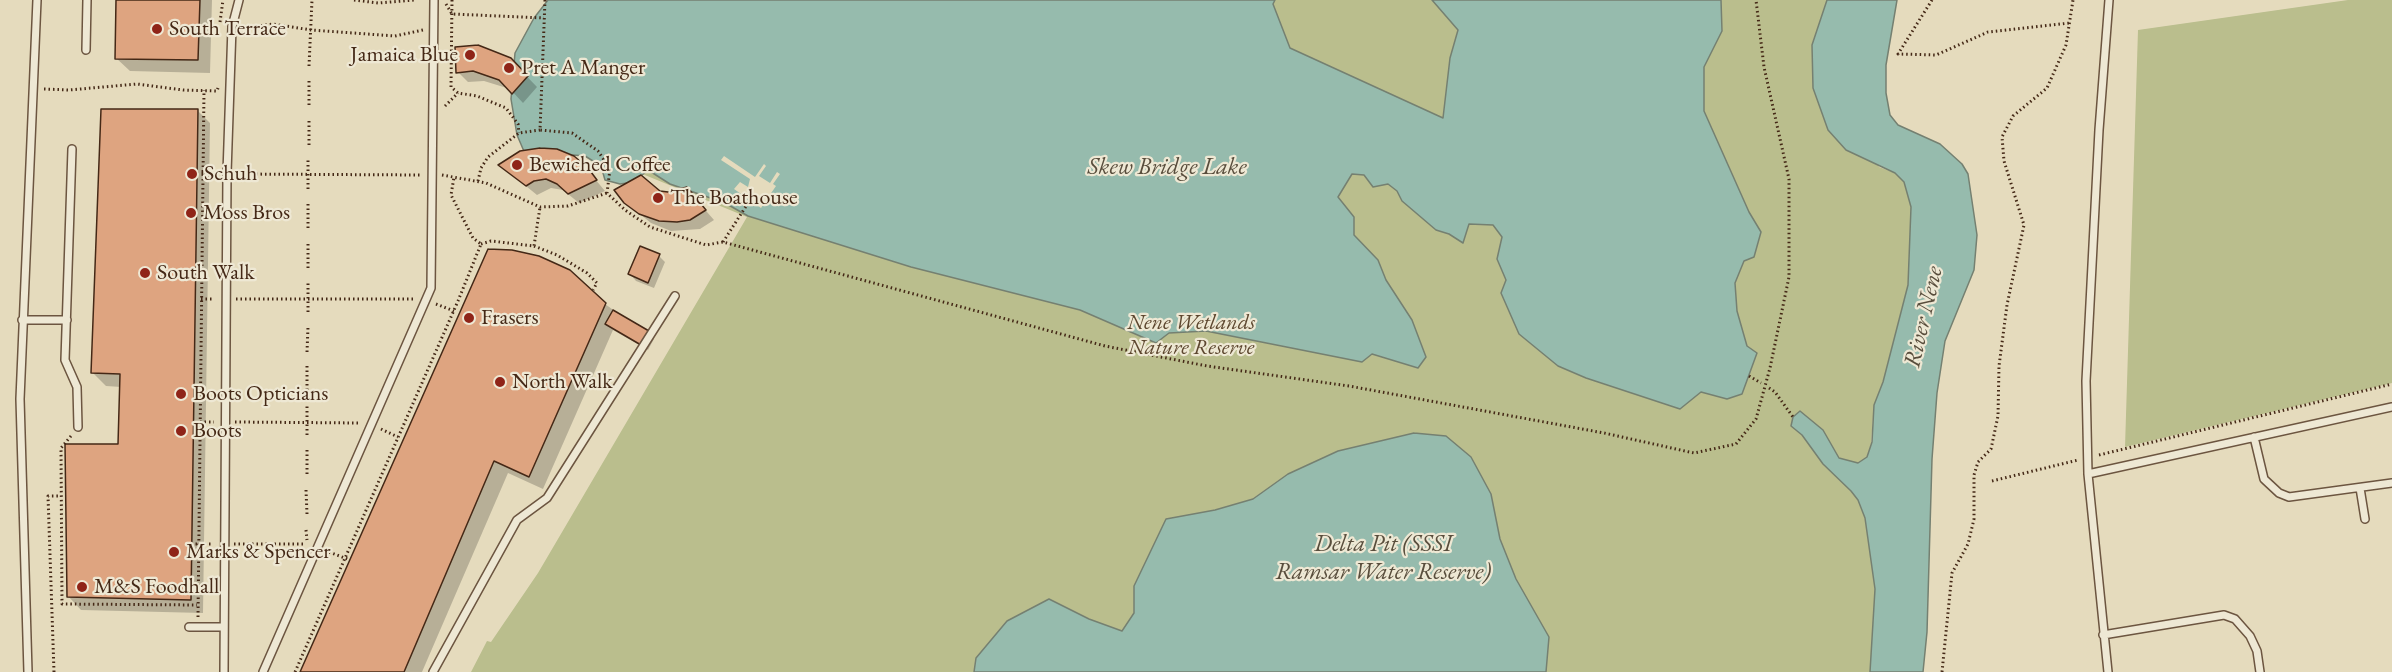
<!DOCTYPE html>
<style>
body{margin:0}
canvas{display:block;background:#e5dbbd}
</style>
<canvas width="2392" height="672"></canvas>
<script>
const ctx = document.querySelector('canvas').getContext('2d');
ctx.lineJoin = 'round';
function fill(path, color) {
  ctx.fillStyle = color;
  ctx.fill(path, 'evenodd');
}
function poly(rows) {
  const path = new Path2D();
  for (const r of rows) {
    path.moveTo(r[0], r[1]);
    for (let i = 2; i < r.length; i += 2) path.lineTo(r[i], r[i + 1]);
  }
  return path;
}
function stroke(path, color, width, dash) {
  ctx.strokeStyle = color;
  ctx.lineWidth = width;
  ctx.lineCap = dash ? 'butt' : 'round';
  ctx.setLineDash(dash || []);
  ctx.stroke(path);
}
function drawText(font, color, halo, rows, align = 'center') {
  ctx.font = font + ' "EB Garamond",serif';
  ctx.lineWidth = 4.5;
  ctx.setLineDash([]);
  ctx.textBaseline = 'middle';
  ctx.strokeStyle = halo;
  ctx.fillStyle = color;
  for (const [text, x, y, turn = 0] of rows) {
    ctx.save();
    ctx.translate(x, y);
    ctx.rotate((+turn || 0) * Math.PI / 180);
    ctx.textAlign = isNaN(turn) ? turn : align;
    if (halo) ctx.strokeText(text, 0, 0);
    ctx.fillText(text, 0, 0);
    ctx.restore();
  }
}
fill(poly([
 [553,0,1827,0,1820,25,1879,167,1895,173,1904,182,1911,207,1908,285,1883,382,1874,405,1865,518,1875,589,1870,672,471,672,487,641,491,642,538,573,747,217,550,136],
 [2348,0,2392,0,2392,383,2125,447,2138,30]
]), '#babe8d');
const water = poly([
 [548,0,1275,0,1273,4,1290,48,1443,118,1450,58,1458,30,1432,0,1721,0,1722,31,1704,67,1704,111,1749,212,1761,232,1754,257,1744,261,1735,283,1737,311,1747,346,1757,353,1742,394,1727,399,1701,392,1680,409,1586,378,1558,366,1519,334,1501,293,1506,280,1497,259,1502,237,1493,225,1469,224,1463,243,1449,234,1436,230,1402,201,1397,191,1388,184,1373,187,1364,175,1352,174,1338,197,1354,217,1354,235,1378,260,1386,280,1412,320,1426,357,1418,368,1372,354,1362,362,1206,331,1169,333,1156,343,1080,310,911,267,748,216,725,203,670,184,648,170,634,182,620,184,605,180,601,166,585,156,573,155,559,166,532,170,517,135,511,99,515,53,534,18,548,0],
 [1827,0,1897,0,1886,65,1886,93,1890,115,1898,125,1940,144,1962,164,1968,174,1977,235,1974,270,1945,341,1937,393,1932,459,1927,632,1923,672,1870,672,1875,589,1865,518,1858,500,1851,491,1823,464,1802,435,1791,426,1793,417,1800,411,1823,430,1839,458,1858,463,1867,457,1872,442,1874,405,1883,382,1908,285,1911,207,1904,182,1895,173,1846,150,1828,130,1813,88,1812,45,1827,0],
 [1414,433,1446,436,1471,457,1491,494,1500,539,1516,579,1549,637,1546,672,974,672,976,658,1007,621,1049,599,1089,619,1122,631,1134,613,1134,586,1166,519,1215,510,1253,499,1288,474,1338,451,1414,433]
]);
fill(water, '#96bbad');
stroke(water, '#758071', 1.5);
fill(poly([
 [724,156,755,177,764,164,766,166,759,176,770,183,777,172,780,174,773,184,776,186,761,208,734,189,740,182,748,187,750,179,721,160]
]), '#e5dbbd');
fill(poly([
 [118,0,212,0,210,73,130,71,116,58],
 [510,59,537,87,523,103,510,89,484,81,468,82,458,72],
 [197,110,210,123,203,613,81,610,68,596,120,445,121,387,106,386,93,373],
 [500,165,590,173,605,191,579,203,563,190,551,188,537,195],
 [687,189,714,220,700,229,671,231,651,223,625,202,659,192,668,194],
 [659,256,665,262,654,288,636,281,630,274],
 [605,304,654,339,648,350,613,330,543,489,508,473,422,672,302,672]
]), '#0003');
const building = poly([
 [116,0,200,0,198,60,115,59,116,0],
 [478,45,511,58,528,76,512,94,499,80,473,71,456,73,455,47,478,45],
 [101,109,198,109,191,600,67,597,65,444,118,444,120,374,91,373,101,109],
 [540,148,557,149,574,156,588,168,597,180,568,194,557,184,546,179,534,181,526,186,498,165,520,151,540,148],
 [641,175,660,191,668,192,687,187,706,210,690,220,677,222,659,221,639,214,624,203,614,190,641,175],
 [640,246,660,254,648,283,628,274,640,246],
 [488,249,512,250,539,256,570,270,606,303,529,477,494,461,404,672,300,672,488,249],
 [613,310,649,331,641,345,605,324,613,310]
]);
fill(building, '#dea480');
stroke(building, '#442816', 1.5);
const service = poly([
 [86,50,87,0],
 [72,149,65,360,77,387,78,427],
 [22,320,67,320],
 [2254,437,2264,479,2279,493,2289,497,2392,483],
 [2088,474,2392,407],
 [2360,488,2365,519],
 [189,627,224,627],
 [2103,635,2224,615,2235,619,2250,636,2257,651,2260,672],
 [28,672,20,399,37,0],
 [224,672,227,173,232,27,239,0],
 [263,672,431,288,434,0],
 [433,672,517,520,547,498,675,296],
 [2108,672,2088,474,2086,381,2099,130,2109,0]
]);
stroke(service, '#6c5540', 10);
stroke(poly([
 [354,0,378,3,414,0],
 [452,0,451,87,458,93,477,96,506,108,518,124,519,133],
 [545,0,540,130,572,133,598,151,610,169,607,193,625,210,650,227,706,245,723,242,1105,346,1207,366,1349,386,1604,433,1694,453,1736,444,1756,419,1770,368,1789,277,1789,179,1764,67,1756,0],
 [1932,0,1898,54,1936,55,1988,32,2070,23],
 [446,4,452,14,544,18],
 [220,22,223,0],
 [243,28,273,24,311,30,395,36,423,30],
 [309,66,312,0],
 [44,89,69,90,137,84,183,90,217,91,218,88],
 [309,105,309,80],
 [445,106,458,93],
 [309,145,309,120],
 [197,173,216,173],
 [238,174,420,175],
 [442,175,486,183,540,207,568,206,607,193],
 [478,181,481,168,488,157,519,133,540,130],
 [308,189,308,160],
 [308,228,308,204],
 [723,242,750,200],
 [481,244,491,241,534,246,540,207],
 [534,246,557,255,587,273,597,283,593,290],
 [308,268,308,244],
 [201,299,214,299],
 [236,299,415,299],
 [436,304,454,311],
 [308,312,308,283],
 [307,352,308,327],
 [307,366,307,391],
 [1749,376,1761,383],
 [1769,388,1775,392,1793,417],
 [200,422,214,422],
 [235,422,360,423],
 [381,429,398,437],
 [307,435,307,406],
 [71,436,61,448,62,604,197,605],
 [2099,455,2392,384],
 [307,474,307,450],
 [1992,481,2078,460],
 [306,490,307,514],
 [306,530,307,540],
 [191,544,213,544],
 [234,544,306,544],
 [329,552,350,560],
 [198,617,204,90],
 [54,672,48,496,60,496],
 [295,672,458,301,481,244,473,238,451,195,454,177],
 [1942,672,1952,573,1968,544,1974,519,1974,475,1978,462,1991,449,1998,416,1999,366,2007,305,2024,225,2004,161,2002,137,2013,116,2047,88,2066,45,2073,0]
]), '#442816', 3, [1.5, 3]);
stroke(service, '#eee8d4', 7);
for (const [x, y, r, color] of [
 [157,29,6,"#8f2418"],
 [470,55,6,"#8f2418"],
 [509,68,6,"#8f2418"],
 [517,165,6,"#8f2418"],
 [192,174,6,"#8f2418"],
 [658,198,6,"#8f2418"],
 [191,213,6,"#8f2418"],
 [145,273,6,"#8f2418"],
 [469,318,6,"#8f2418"],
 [500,382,6,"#8f2418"],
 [181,394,6,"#8f2418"],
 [181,431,6,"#8f2418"],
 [174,552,6,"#8f2418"],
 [82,587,6,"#8f2418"]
]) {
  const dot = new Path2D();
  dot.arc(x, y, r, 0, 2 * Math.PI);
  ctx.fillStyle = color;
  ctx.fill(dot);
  stroke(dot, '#eee8d4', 2);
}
drawText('22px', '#442816', '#eee8d4', [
 ["South Terrace",169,29],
 ["Jamaica Blue",458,55,"right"],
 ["Pret A Manger",521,68],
 ["Bewiched Coffee",529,165],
 ["Schuh",204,174],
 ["The Boathouse",670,198],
 ["Moss Bros",203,213],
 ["South Walk",157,273],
 ["Frasers",481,318],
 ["North Walk",512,382],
 ["Boots Opticians",193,394],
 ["Boots",193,431],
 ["Marks & Spencer",186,552],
 ["M&S Foodhall",94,587]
], 'left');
drawText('italic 22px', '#5c462e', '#eee8d4', [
 ["Nene Wetlands",1191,323],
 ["Nature Reserve",1191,348]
]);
drawText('italic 24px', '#584d3c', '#eee8d4', [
 ["Skew Bridge Lake",1167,167],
 ["River Nene",1924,317,-77],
 ["Delta Pit (SSSI",1383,544],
 ["Ramsar Water Reserve)",1383,572]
]);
</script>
